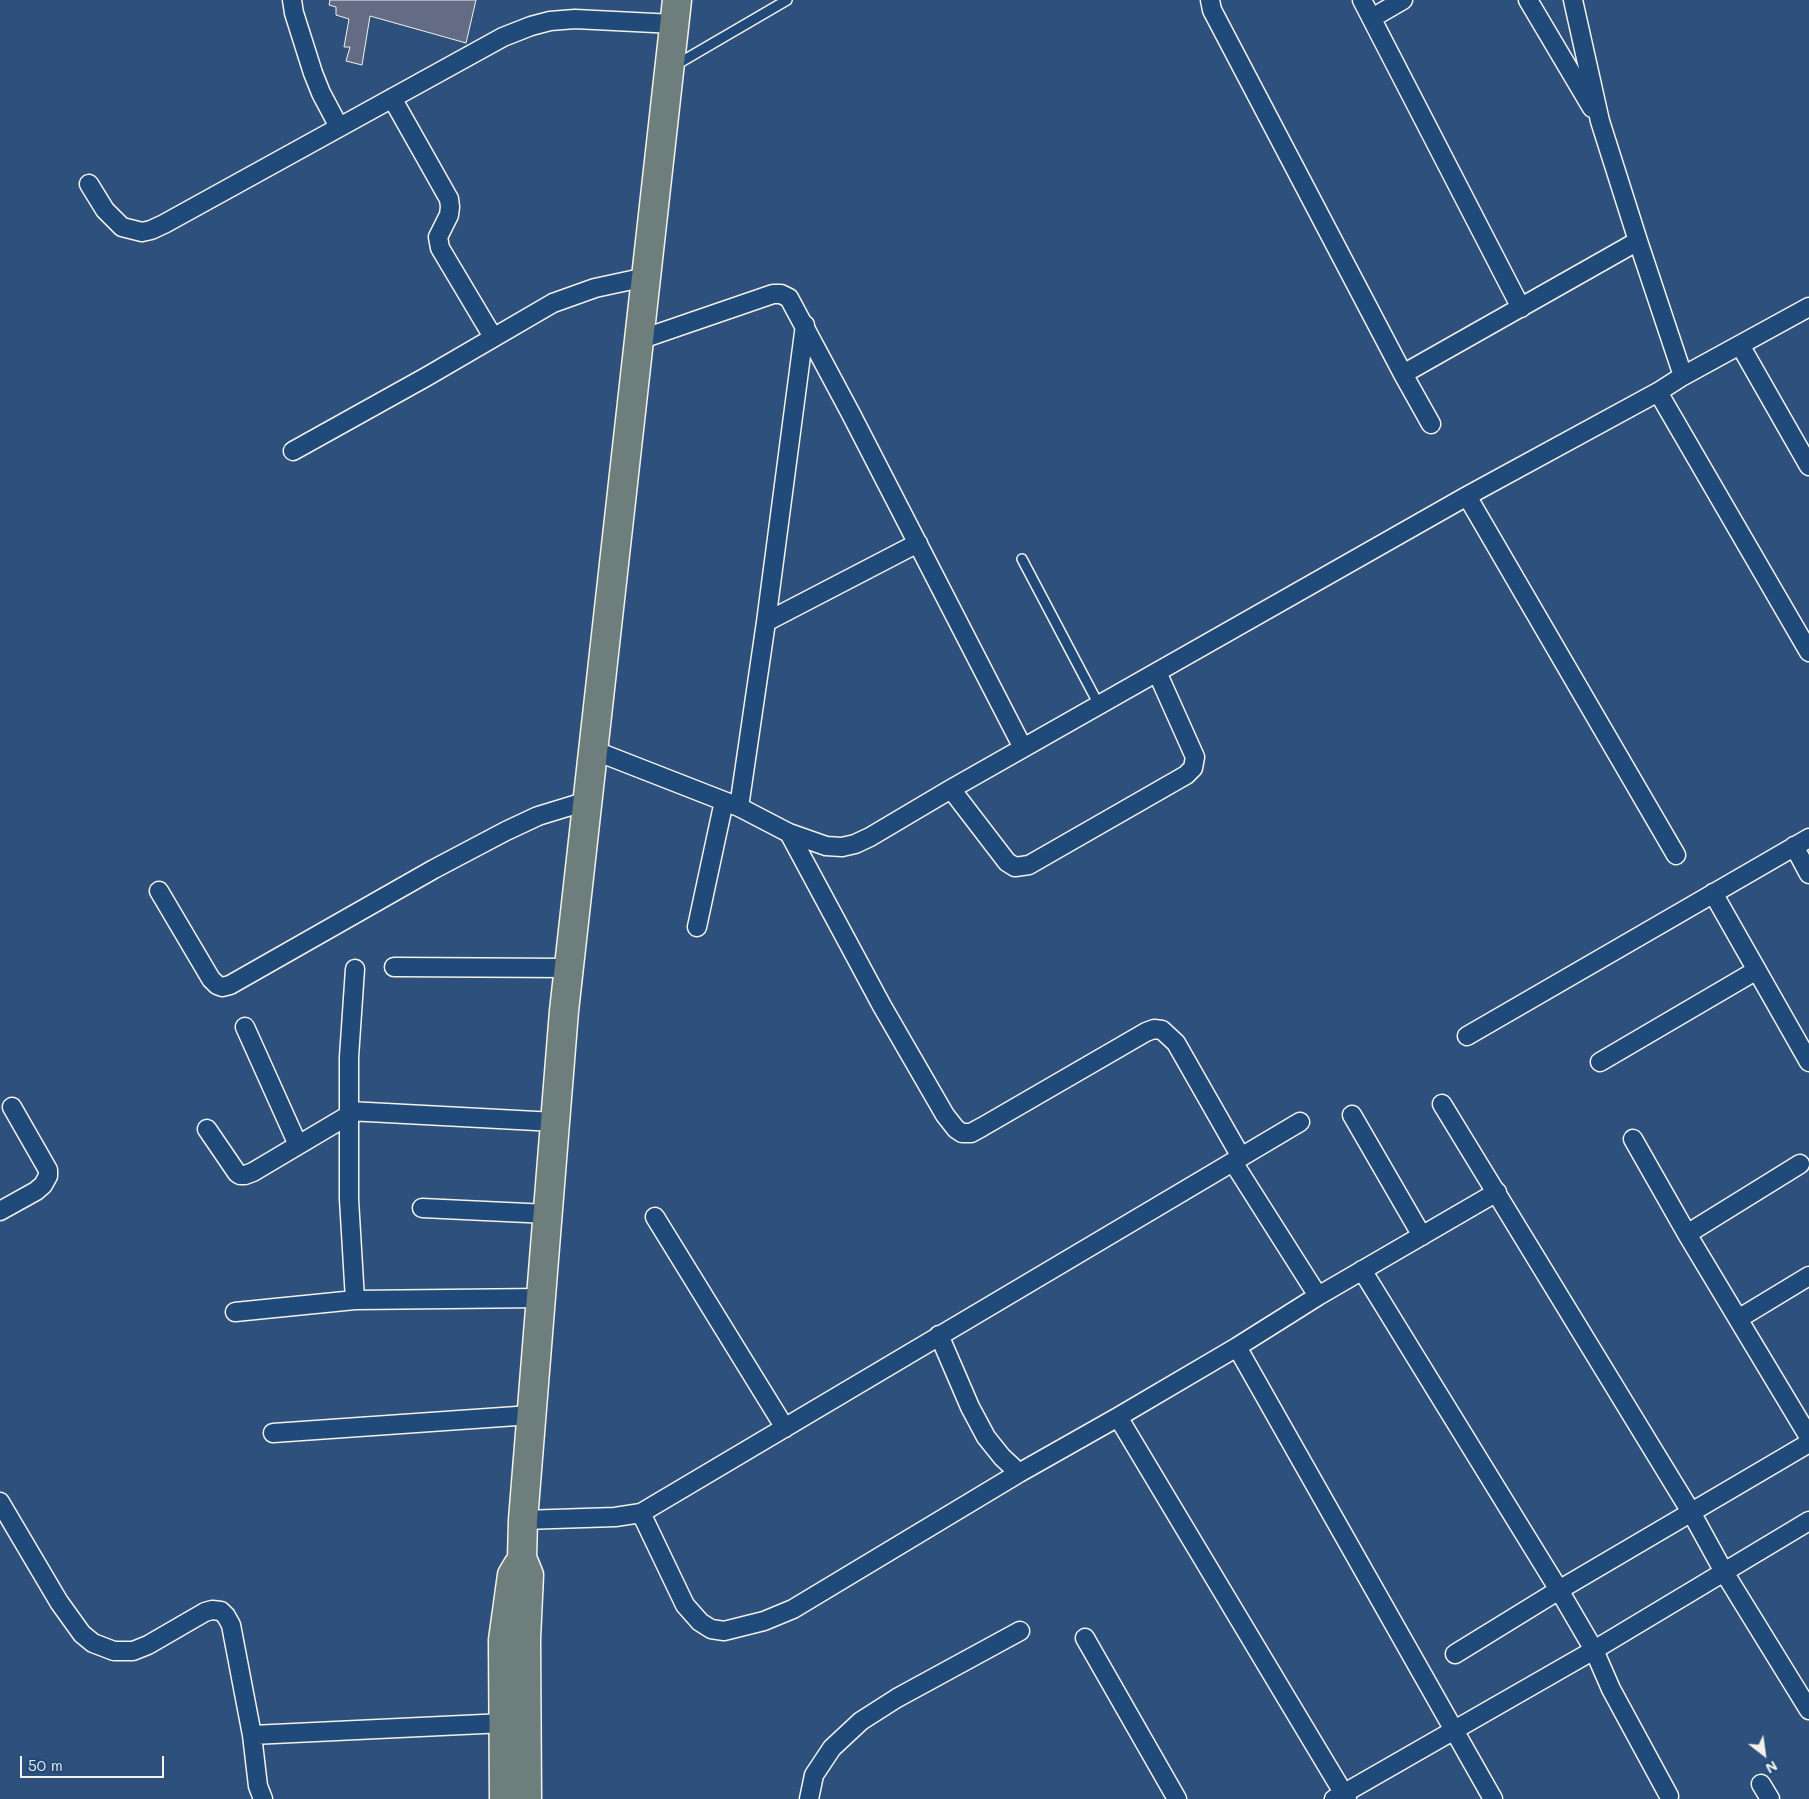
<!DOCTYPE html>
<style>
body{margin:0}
#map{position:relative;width:1809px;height:1799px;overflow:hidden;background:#2d517c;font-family:Mali,sans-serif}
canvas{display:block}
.north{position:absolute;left:1739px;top:1729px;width:50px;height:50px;-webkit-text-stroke:4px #1f4a7a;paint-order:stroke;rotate:150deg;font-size:14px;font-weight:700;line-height:20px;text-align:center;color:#f4f1e8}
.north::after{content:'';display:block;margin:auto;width:18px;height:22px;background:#f4f1e8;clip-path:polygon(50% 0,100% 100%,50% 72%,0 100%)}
.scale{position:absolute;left:20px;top:1756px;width:144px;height:22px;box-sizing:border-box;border:2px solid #f4f1e8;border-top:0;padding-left:6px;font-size:15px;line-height:18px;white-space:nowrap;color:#f4f1e8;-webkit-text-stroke:4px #1f4a7a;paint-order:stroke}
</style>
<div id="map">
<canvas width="1809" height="1799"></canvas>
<div class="north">N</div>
<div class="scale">50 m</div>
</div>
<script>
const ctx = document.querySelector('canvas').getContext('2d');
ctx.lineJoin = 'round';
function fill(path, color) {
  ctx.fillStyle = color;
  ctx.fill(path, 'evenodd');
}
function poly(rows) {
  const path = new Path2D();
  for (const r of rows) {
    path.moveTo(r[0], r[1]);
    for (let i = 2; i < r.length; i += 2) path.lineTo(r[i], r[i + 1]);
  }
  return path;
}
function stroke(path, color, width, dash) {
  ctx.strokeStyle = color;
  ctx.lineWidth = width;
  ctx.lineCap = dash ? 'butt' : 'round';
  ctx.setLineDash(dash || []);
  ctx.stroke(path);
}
const building = poly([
 [330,0,476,0,466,43,370,16,362,65,346,61,350,47,344,47,349,19,336,15,336,7,329,5,330,0]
]);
fill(building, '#646c85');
stroke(building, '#f4f1e8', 1);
const service = poly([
 [674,66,787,0],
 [1022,559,1099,705]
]);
const minor = poly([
 [292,0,294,13,313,73,321,93,339,127],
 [1210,0,1212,10,1403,374,1431,424],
 [1362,0,1521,308],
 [1528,0,1592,108],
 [1573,0,1600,121,1638,241,1683,376],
 [1372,18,1403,0],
 [392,98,449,199,450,207,449,215,438,237,440,248,493,337],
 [89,184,105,210,122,227,142,232,151,230,164,224,503,37,531,26,550,21,575,19,674,24],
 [639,340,773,294,781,294,789,298,851,414,1023,748],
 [1740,345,1809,466],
 [1403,374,1638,241],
 [1658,392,1809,652],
 [293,451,426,377,553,303,595,288,646,277],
 [1467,496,1676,855],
 [766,622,918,543],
 [593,750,739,807,789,833,826,846,842,847,855,844,870,837,951,789,1467,496,1658,392,1683,376,1809,307],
 [951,789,1007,862,1015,867,1029,865,1186,775,1193,768,1195,757,1157,672],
 [739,807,766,622,805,325],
 [789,833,882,1006,945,1115,956,1129,962,1133,971,1133,982,1127,1146,1032,1154,1029,1162,1030,1176,1043,1241,1157],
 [1794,846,1809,874],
 [159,891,211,979,217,985,222,987,230,985,434,869,506,831,538,816,587,801],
 [1713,893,1809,1062],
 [697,927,724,801],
 [394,967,569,968],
 [245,1027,298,1145],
 [1467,1036,1809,838],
 [1600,1062,1757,970],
 [1442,1104,1691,1512,1724,1572,1809,1710],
 [349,1111,555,1122],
 [1352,1115,1422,1236],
 [207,1129,237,1173,240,1175,245,1175,253,1172,349,1115],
 [1633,1139,1687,1234,1809,1437],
 [1233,1162,1318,1296],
 [422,1208,548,1214],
 [0,1211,36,1191,43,1185,48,1176,48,1170,12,1107],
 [655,1217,785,1428],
 [1687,1234,1800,1164],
 [1362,1270,1559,1590,1594,1650,1611,1689,1669,1796],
 [355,1300,349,1199,349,1057,355,969],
 [235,1312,355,1300,541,1298],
 [1738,1319,1809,1276],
 [939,1335,970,1407,986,1437,1002,1457,1019,1473],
 [1237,1347,1493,1799],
 [1118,1417,1347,1799],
 [273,1433,531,1415],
 [0,1502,59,1602,82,1634,93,1643,114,1651,133,1651,148,1645,205,1612,212,1610,221,1611,226,1616,231,1625,252,1735,258,1786,263,1799],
 [641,1513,685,1605,700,1622,711,1629,724,1631,764,1621,793,1609,1019,1473,1118,1417,1237,1347,1318,1296,1497,1192],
 [523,1520,615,1517,641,1513,1300,1122],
 [1085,1638,1177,1799],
 [1455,1654,1559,1590,1809,1443],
 [252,1735,504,1723],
 [1761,1784,1770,1799],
 [809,1799,814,1775,832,1748,861,1721,897,1698,1020,1631],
 [1334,1799,1594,1650,1809,1521]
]);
const trunk = poly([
 [504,1799,503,1640,512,1575,518,1565],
 [527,1799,526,1639,529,1575,522,1558,523,1520,564,1011,677,0]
]);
stroke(service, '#f4f1e8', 12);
stroke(minor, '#f4f1e8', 21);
stroke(trunk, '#f4f1e8', 31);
stroke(service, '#1f4a7a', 9);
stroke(minor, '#1f4a7a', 18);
stroke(trunk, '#6d7e7c', 28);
</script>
